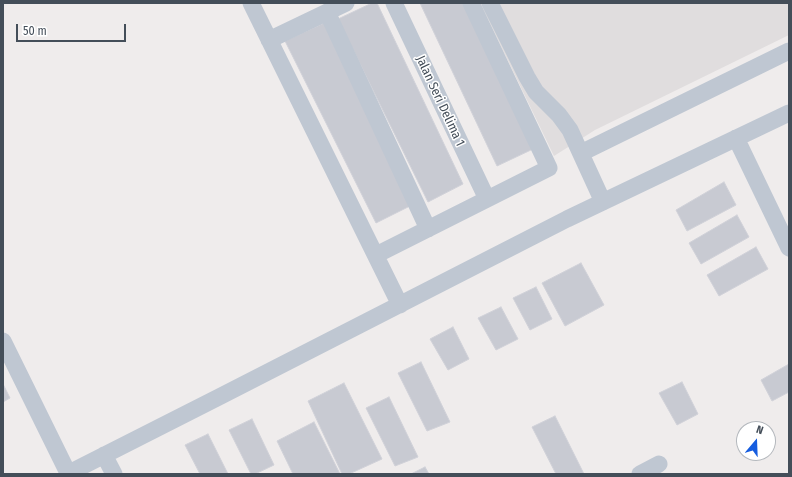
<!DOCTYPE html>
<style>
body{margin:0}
#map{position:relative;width:792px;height:477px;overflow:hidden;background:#efecec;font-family:"Fira Sans Condensed",sans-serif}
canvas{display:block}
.frame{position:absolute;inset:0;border:4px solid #444e59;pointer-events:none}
.north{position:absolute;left:736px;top:421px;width:40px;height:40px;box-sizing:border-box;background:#fff;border:1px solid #b4b8bd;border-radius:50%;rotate:19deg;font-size:11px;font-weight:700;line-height:16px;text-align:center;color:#444e59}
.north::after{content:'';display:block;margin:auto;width:14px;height:18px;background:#165ddf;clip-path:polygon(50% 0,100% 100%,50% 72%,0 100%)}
.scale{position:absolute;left:16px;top:24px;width:110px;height:18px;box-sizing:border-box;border:2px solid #444e59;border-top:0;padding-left:5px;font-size:12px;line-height:14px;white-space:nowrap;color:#444e59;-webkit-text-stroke:3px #fff;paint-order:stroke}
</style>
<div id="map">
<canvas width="792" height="477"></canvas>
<div class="frame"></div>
<div class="north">N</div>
<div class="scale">50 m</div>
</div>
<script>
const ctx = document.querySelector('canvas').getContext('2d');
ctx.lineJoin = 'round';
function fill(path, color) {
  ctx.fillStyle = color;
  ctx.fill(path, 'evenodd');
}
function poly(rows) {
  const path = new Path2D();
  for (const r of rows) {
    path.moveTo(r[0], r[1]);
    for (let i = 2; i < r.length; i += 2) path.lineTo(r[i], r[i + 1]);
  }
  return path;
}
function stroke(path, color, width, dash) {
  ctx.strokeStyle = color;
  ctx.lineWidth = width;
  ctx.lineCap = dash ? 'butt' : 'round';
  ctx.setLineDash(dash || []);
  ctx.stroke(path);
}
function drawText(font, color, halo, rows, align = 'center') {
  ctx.font = font + ' "Fira Sans Condensed",sans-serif';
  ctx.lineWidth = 3;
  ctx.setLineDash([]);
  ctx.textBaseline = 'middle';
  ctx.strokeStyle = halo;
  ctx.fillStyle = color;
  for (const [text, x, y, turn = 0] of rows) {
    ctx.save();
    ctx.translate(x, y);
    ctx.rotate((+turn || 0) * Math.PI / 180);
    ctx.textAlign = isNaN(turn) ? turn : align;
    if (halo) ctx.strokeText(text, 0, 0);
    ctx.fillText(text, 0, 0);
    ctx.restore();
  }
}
fill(poly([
 [480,3,789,3,789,35,595,130,554,156]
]), '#e0ddde');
const building = poly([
 [372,3,377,3,463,184,428,202,338,19,372,3],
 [420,3,465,3,533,149,497,166,420,3],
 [324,23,410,206,376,223,285,41,324,23],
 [724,182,736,205,687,231,676,210,724,182],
 [737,215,749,237,701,264,689,243,737,215],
 [756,247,768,269,719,296,707,275,756,247],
 [581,263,604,305,565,326,542,283,581,263],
 [536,287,552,319,530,330,513,298,536,287],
 [501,307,518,339,496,350,478,318,501,307],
 [453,327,469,359,448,370,430,339,453,327],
 [421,362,450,422,427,431,398,373,421,362],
 [789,364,789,392,772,401,761,380,789,364],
 [682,382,698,414,677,425,659,393,682,382],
 [344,383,382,459,349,474,342,474,308,401,344,383],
 [3,384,10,398,3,402,3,384],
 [389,397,418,457,395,466,366,408,389,397],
 [555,416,584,474,556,474,532,427,555,416],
 [252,419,274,465,255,474,251,474,229,430,252,419],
 [314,422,340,474,293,474,277,441,314,422],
 [208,434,228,474,200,474,185,445,208,434],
 [425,467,429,474,411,474,425,467]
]);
fill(building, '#c8cad2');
stroke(building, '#d0d1d8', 1);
stroke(poly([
 [251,3,400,305],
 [394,3,487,199],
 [490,3,527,77,536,92,559,115,570,130,603,202],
 [327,12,428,229],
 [269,40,346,3],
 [736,138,789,248],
 [581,153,789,51],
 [376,255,549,168,471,3],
 [3,341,68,473],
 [104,455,114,474],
 [67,474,219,397,567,219,789,113],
 [640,474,659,464]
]), '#bfc7d2', 17);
drawText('13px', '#444e59', '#fff', [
 ["Jalan Seri Delima 1",440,101,65]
]);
</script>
